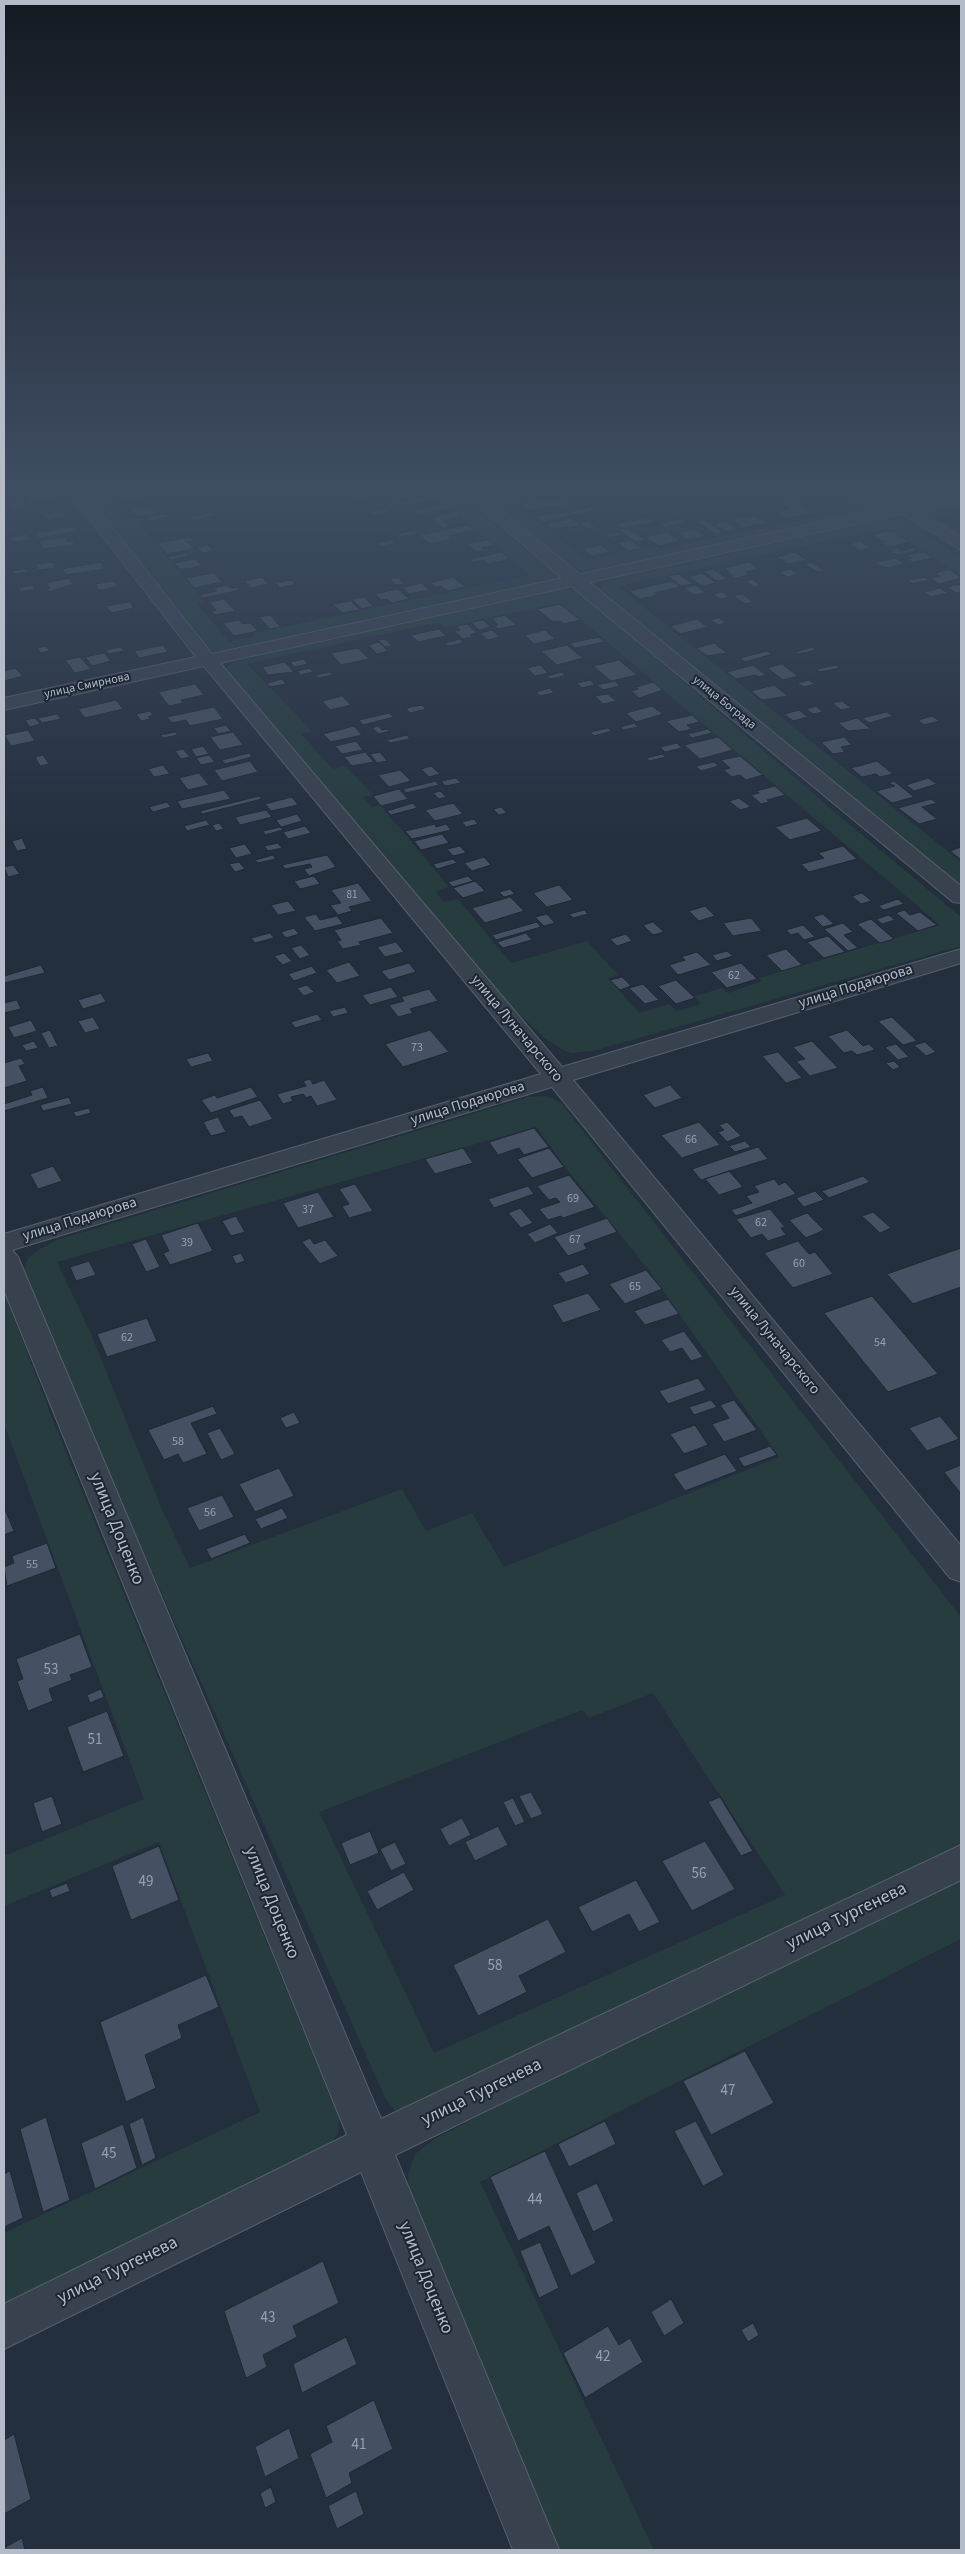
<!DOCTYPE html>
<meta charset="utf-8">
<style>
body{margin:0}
#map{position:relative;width:965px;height:2554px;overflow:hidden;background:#242f3e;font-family:"Source Sans 3",sans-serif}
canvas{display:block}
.frame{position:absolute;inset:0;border:5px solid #b4bcc9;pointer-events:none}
</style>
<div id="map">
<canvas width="965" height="2554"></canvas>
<div class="frame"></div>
</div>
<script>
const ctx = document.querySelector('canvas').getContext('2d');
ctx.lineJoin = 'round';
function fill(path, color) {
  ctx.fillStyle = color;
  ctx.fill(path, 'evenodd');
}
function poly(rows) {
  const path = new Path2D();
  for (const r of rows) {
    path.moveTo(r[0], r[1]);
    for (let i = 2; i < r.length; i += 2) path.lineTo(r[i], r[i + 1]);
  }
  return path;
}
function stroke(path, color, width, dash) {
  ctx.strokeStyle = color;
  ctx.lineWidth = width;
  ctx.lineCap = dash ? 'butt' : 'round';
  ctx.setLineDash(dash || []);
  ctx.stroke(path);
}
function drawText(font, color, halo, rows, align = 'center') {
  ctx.font = font + ' "Source Sans 3",sans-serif';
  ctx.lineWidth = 4;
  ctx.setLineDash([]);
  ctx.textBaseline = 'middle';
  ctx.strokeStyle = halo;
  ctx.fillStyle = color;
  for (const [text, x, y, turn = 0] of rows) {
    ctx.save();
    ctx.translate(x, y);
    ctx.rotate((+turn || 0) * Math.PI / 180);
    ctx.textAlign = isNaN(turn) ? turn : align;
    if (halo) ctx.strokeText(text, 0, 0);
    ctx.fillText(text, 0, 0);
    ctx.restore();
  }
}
fill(poly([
 [78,488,98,488,125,519,134,518,205,602,197,604,229,642,256,636,254,633,530,575,426,488,452,488,559,578,216,652,208,649],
 [475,488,498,488,586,560,657,546,660,549,858,509,825,488,853,488,877,503,883,510,586,572,573,567],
 [863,488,898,488,907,494,936,488,961,488,961,495,911,507,889,505],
 [961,502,961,510,935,517,961,532,961,548,915,519,913,512],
 [893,518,904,520,961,558,961,575,887,528,618,586,961,862,961,888,679,655,601,590,601,588,608,580],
 [563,589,578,591,837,814,961,917,961,946,593,1051,572,1053,563,1050,544,1038,493,989,225,669,235,661],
 [561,603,940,925,759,978,762,981,728,993,722,988,695,996,701,1004,677,1011,669,1004,639,1013,608,978,618,975,587,941,511,963,458,899,444,902,436,891,449,887,411,841,380,805,372,807,363,797,373,795,345,766,333,769,301,734,312,731,247,664,439,622,445,627],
 [542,1096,551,1098,562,1104,961,1617,961,1844,416,2108,396,2112,385,2098,27,1289,23,1272,28,1258,40,1249,60,1239,528,1097],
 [536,1127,569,1172,648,1269,779,1457,504,1567,472,1513,426,1531,402,1489,190,1568,161,1507,91,1334,57,1262],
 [653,1693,785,1895,434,2053,319,1812,582,1710,589,1718],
 [4,1292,56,1428,338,2116,339,2124,338,2132,330,2146,4,2305,4,2233,260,2112,159,1842,4,1906,4,1856,144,1799,4,1424],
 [961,1881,961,1939,480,2182,654,2550,554,2550,409,2191,408,2175,415,2154,436,2138,677,2014,847,1930]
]), '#263c3f');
const building = poly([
 [143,488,167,488,143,492,139,489,143,488],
 [416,488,425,488,431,493,400,499,393,492,416,488],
 [499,488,523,488,528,492,510,496,499,488],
 [134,490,144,499,123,502,115,494,134,490],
 [628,490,632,493,615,496,611,493,628,490],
 [49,492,54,498,31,504,25,497,49,492],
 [365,492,371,497,356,500,349,495,365,492],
 [433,495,440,501,397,506,392,503,433,495],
 [557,497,573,506,561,508,558,505,528,511,520,504,557,497],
 [24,502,27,506,12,509,9,505,24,502],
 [795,502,812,514,786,519,778,513,789,509,782,504,795,502],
 [445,504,450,508,418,515,413,510,445,504],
 [149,505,157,514,137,516,130,509,149,505],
 [593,507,598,510,574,515,569,512,593,507],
 [386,509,389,512,374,515,370,512,386,509],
 [62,511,66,517,49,520,41,514,62,511],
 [454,511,461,517,443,521,449,527,444,528,432,518,454,511],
 [212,512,215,515,195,520,191,517,212,512],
 [568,512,572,515,542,522,535,516,568,512],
 [165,514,168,517,151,521,147,517,165,514],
 [750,516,756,517,766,523,743,528,731,520,750,516],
 [571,518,581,526,552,529,545,524,571,518],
 [649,518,654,522,621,528,616,524,649,518],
 [680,519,685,523,663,527,659,524,680,519],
 [705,520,723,532,716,534,698,522,705,520],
 [588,521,596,527,587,529,579,523,588,521],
 [725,521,737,529,726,532,714,524,725,521],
 [468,525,474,530,448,536,452,539,430,544,420,535,468,525],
 [74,526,78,531,39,538,35,533,74,526],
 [627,528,645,540,636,542,618,529,627,528],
 [695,529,705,536,687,540,678,533,695,529],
 [414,531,417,534,400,537,397,533,414,531],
 [890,531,892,531,909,542,889,547,882,543,886,542,871,535,890,531],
 [618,532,622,535,608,538,604,535,618,532],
 [667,532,680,541,659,546,646,537,667,532],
 [27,534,29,540,13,542,10,537,27,534],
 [65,537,68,542,73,541,75,545,43,549,39,541,65,537],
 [190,537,194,541,187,542,194,549,167,554,157,543,190,537],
 [392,540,395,544,381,546,378,543,392,540],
 [487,540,494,545,482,548,485,550,476,552,466,544,487,540],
 [630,540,641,548,628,551,618,543,630,540],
 [860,541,871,548,860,551,849,544,860,541],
 [208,545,213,551,202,553,197,547,208,545],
 [601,545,610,552,591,556,582,549,601,545],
 [897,548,901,551,913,548,916,551,897,555,890,550,897,548],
 [502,552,510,559,488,564,483,560,473,562,469,559,502,552],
 [795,552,807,560,788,564,776,557,795,552],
 [924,552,933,558,912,562,906,559,912,558,908,555,924,552],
 [185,553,188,556,171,560,168,557,185,553],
 [896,558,905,564,887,568,874,563,896,558],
 [195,559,201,565,190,569,180,569,174,563,195,559],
 [53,562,55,568,38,570,36,564,53,562],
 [101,562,105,569,66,575,62,569,101,562],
 [749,562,758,569,746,572,750,575,735,578,725,568,749,562],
 [811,562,824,571,817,572,805,564,811,562],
 [26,569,28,572,14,574,12,571,26,569],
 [713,569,727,579,717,581,703,571,713,569],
 [791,569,799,574,787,577,779,572,791,569],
 [950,569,961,578,939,584,930,578,940,576,935,573,950,569],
 [214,573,222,582,195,588,186,578,214,573],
 [702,573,716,583,702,586,688,577,702,573],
 [679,574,693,584,681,586,668,576,679,574],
 [262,577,269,584,251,588,245,581,262,577],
 [398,577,405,584,396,585,390,579,398,577],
 [453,577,466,587,448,591,441,586,435,587,430,583,453,577],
 [924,577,929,580,913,584,908,580,924,577],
 [68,578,73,584,49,592,47,589,50,588,46,583,68,578],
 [752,579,761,586,754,587,745,581,752,579],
 [291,580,295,584,280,588,276,583,291,580],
 [114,581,118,586,103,590,99,590,95,584,114,581],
 [672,581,680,587,655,593,658,595,640,599,629,591,672,581],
 [422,583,429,590,409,594,403,587,422,583],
 [961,584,961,592,956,593,947,587,961,584],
 [33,585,35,589,20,592,18,588,33,585],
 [227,585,230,588,238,587,240,590,203,598,200,595,217,591,213,588,227,585],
 [696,585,706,593,694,595,684,588,696,585],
 [940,588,948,593,931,597,924,592,940,588],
 [398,589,409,599,392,603,387,599,381,600,375,594,398,589],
 [722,592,729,597,720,599,713,594,722,592],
 [742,594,753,602,745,604,733,596,742,594],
 [364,597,373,606,362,609,352,599,364,597],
 [224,599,235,611,215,615,211,611,216,610,209,602,224,599],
 [351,601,360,610,342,613,335,606,329,605,351,601],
 [130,602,134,608,111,613,106,606,130,602],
 [560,604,580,620,564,624,561,621,553,622,537,609,560,604],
 [270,615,279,625,287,625,270,629,259,617,270,615],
 [505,615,516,625,498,629,494,626,498,625,492,618,505,615],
 [719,618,726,623,718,625,710,620,719,618],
 [697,619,707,627,680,634,670,626,697,619],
 [239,620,242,624,250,623,258,631,234,636,223,623,239,620],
 [483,620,491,627,479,630,471,622,483,620],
 [467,624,477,633,470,635,473,637,463,639,454,631,460,630,457,626,467,624],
 [439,629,446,636,418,642,411,635,439,629],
 [492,630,500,637,488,640,480,633,492,630],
 [545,630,555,639,534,644,525,635,545,630],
 [599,637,605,642,575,648,570,643,599,637],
 [385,639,392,646,385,647,378,640,385,639],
 [460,639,463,643,448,646,444,643,460,639],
 [379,642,388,651,377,654,368,645,379,642],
 [714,643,727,653,707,656,696,648,714,643],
 [163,645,168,652,139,658,134,651,163,645],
 [567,645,583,658,557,665,541,651,567,645],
 [46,646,50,651,41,653,37,648,46,646],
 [121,647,124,651,109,654,106,650,121,647],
 [812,647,816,650,799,654,795,652,812,647],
 [358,648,369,659,341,665,331,653,358,648],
 [767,651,772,654,745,662,740,658,767,651],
 [104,653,111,661,92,666,85,657,104,653],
 [80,657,91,669,75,673,65,660,80,657],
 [304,659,308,664,294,667,290,662,304,659],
 [619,660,637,675,611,681,593,666,619,660],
 [285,662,294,672,268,675,262,667,285,662],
 [782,664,798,676,783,680,767,668,782,664],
 [540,665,548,673,535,676,527,668,540,665],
 [753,665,766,675,759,677,755,675,736,679,727,672,753,665],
 [836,665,840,668,820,672,816,669,836,665],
 [15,668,23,676,4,681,4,671,15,668],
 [310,668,313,672,301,675,297,671,310,668],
 [330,672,333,675,318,678,315,675,330,672],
 [562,672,565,676,550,679,547,676,562,672],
 [282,679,286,684,270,687,267,683,282,679],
 [590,680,595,685,582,688,577,683,590,680],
 [809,680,815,684,804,687,797,683,809,680],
 [615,681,620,686,603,690,597,685,615,681],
 [653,682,663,690,639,698,631,691,638,689,636,687,653,682],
 [195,684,204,695,181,700,183,703,169,706,158,692,195,684],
 [774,685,788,696,762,700,751,691,774,685],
 [550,688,554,693,540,696,536,692,550,688],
 [608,694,616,701,603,704,595,696,608,694],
 [342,696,351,705,330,710,322,701,342,696],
 [116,700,123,709,85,718,78,709,116,700],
 [842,701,851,708,841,710,832,703,842,701],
 [422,705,426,709,410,713,406,708,422,705],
 [652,706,663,714,636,722,626,713,652,706],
 [816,706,823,712,813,714,806,709,816,706],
 [214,707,223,719,190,726,186,720,172,723,167,717,214,707],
 [799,710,808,717,793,721,784,714,799,710],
 [150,711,153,715,148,717,150,719,141,721,136,714,150,711],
 [887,712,893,716,869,723,862,718,887,712],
 [389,713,394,717,363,725,359,720,389,713],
 [57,714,61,719,42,723,38,718,57,714],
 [692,715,700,722,687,725,692,729,679,732,666,721,692,715],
 [932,716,939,721,924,725,918,720,932,716],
 [35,718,40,724,30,727,25,720,35,718],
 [857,718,871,729,848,731,838,723,857,718],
 [634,723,638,727,624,730,620,727,634,723],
 [226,725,231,731,218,734,214,728,226,725],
 [354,726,362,735,331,742,323,734,354,726],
 [378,726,382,730,387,729,390,731,379,734,372,728,378,726],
 [608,728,612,731,594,736,590,732,608,728],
 [708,729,712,733,692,738,688,734,708,729],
 [28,730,35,741,11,746,4,735,28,730],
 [175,732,178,735,163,738,160,735,175,732],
 [233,732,243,745,220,750,210,737,233,732],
 [407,735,410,739,390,743,387,740,407,735],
 [718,737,733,750,700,759,684,745,718,737],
 [844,737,852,745,841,747,845,752,833,754,821,742,844,737],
 [356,741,363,750,342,754,335,746,356,741],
 [677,743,682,748,665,752,660,747,677,743],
 [203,746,209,754,196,757,191,749,203,746],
 [183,749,190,757,181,759,175,751,183,749],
 [365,752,374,762,352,766,344,757,365,752],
 [380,752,387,761,377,763,370,754,380,752],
 [249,753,252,757,225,764,222,760,249,753],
 [662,754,666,757,650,761,646,758,662,754],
 [43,755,49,764,40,766,35,757,43,755],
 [209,755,215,762,201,765,196,758,209,755],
 [740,756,763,775,746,780,740,775,732,777,723,770,730,768,721,760,740,756],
 [250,761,258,772,222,781,214,770,250,761],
 [877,761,893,774,880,777,876,774,862,777,851,768,877,761],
 [714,762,719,766,701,771,696,766,714,762],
 [163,765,170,774,154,777,148,769,163,765],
 [431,766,440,774,429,777,421,769,431,766],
 [400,770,411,781,389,787,378,775,400,770],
 [199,773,209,785,188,790,179,778,199,773],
 [456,778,461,783,445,786,441,781,456,778],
 [928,778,937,784,914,791,906,785,928,778],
 [436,781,439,785,406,793,403,789,436,781],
 [894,781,914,797,892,803,876,791,895,786,888,783,894,781],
 [775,786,785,795,767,800,769,802,761,804,751,795,759,793,756,791,775,786],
 [399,789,408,799,381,806,373,796,399,789],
 [224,790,231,799,182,809,177,801,224,790],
 [440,791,446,797,439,799,433,793,440,791],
 [259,796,262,799,202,814,200,811,259,796],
 [292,797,298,805,271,811,265,804,292,797],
 [739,798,751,807,740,810,729,801,739,798],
 [931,799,937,803,922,807,937,819,919,824,898,808,931,799],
 [167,802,171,807,153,812,149,807,167,802],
 [413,803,417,808,391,815,387,811,413,803],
 [453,803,463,814,435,821,425,810,453,803],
 [501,807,507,813,499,815,493,809,501,807],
 [266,810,272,817,240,825,235,817,266,810],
 [297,814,302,821,281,827,276,820,297,814],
 [807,818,822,831,790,840,775,827,807,818],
 [474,819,478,824,466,827,462,822,474,819],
 [206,820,210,825,187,831,184,826,206,820],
 [219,823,224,829,216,831,212,825,219,823],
 [435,824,436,827,446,824,451,830,412,839,405,831,435,824],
 [305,826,311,833,288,839,283,832,305,826],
 [280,827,283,830,265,835,263,831,280,827],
 [442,834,449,843,421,850,414,841,442,834],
 [22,838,27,849,17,851,12,841,22,838],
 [278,843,282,848,268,851,264,846,278,843],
 [245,844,252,854,236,858,229,848,245,844],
 [460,846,466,853,453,856,447,849,460,846],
 [843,846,857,859,809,872,801,864,824,858,818,853,843,846],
 [961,847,961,860,950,851,961,847],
 [273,855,276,859,258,863,255,860,273,855],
 [327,855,336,867,309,876,304,869,312,867,310,864,285,869,282,865,327,855],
 [484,857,491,865,472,871,464,863,484,857],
 [453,859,457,863,437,869,433,864,453,859],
 [239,862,245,869,235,872,229,864,239,862],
 [13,865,20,874,8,877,4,867,13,865],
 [314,876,320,884,300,889,294,881,314,876],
 [468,876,473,881,453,887,448,882,468,876],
 [475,881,485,891,463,898,453,888,475,881],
 [358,883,372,901,349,907,352,911,338,915,330,905,341,903,331,890,358,883],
 [559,885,573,900,547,907,533,893,559,885],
 [510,889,515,894,504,897,499,892,510,889],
 [862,893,872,901,861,904,852,896,862,893],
 [510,897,524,911,485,923,472,908,510,897],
 [898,899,904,904,884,910,878,906,898,899],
 [288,901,296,911,278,915,271,905,288,901],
 [705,906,715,916,699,921,689,911,705,906],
 [584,910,588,914,573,918,569,914,584,910],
 [904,910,910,915,920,912,937,925,918,931,896,913,904,910],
 [316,914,320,920,337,916,343,924,315,931,304,917,316,914],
 [547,914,555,923,544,926,535,917,547,914],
 [823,914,834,924,823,927,813,917,823,914],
 [889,915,895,920,882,924,876,919,889,915],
 [381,918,393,933,359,942,361,945,343,949,337,941,341,940,334,930,381,918],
 [751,918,762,931,733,936,723,923,751,918],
 [871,919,894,939,880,943,857,924,871,919],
 [537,922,541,927,496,940,492,935,537,922],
 [653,922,664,932,653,935,643,925,653,922],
 [843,923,853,932,844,935,858,948,848,951,824,929,843,923],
 [803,925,815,937,804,940,798,933,791,935,786,930,803,925],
 [294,928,299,934,286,938,281,932,294,928],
 [270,933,274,938,255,943,251,938,270,933],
 [526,933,532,940,503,948,497,942,526,933],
 [626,934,632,941,617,946,610,939,626,934],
 [828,936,845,952,824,958,807,942,828,936],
 [396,942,404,952,385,957,377,947,396,942],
 [301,945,310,955,300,959,291,948,301,945],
 [786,949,802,965,782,971,766,955,786,949],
 [727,951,733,956,717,961,712,955,727,951],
 [697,952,711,965,678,975,669,965,685,960,681,957,697,952],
 [284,953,292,961,283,965,274,956,284,953],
 [349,962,360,976,337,983,326,970,349,962],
 [409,963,416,972,389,980,381,971,409,963],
 [741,963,757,979,727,988,711,972,741,963],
 [41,965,45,973,4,983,4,976,41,965],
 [312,966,317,973,294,981,288,974,312,966],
 [622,977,631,986,620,990,610,980,622,977],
 [676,980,695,998,676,1004,658,986,676,980],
 [643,984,659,1000,645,1004,629,988,643,984],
 [307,985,314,992,304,996,297,988,307,985],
 [391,987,398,997,370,1005,362,995,391,987],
 [429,989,438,1001,410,1009,413,1013,398,1017,389,1005,404,1001,401,997,429,989],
 [101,993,106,1002,83,1009,78,1000,101,993],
 [17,1000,21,1009,4,1013,4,1003,17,1000],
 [345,1007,348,1013,333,1017,329,1011,345,1007],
 [317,1014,322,1020,295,1028,291,1022,317,1014],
 [93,1017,100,1029,85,1033,78,1021,93,1017],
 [892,1017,917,1041,903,1045,878,1021,892,1017],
 [31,1020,37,1031,14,1038,8,1027,31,1020],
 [50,1030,58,1046,49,1048,41,1033,50,1030],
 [430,1030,449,1052,403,1067,385,1044,430,1030],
 [847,1030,863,1046,869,1044,875,1050,857,1055,852,1051,844,1053,828,1036,847,1030],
 [34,1041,38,1048,26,1051,22,1045,34,1041],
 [812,1041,838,1068,810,1076,796,1061,805,1059,793,1047,812,1041],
 [925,1042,936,1052,926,1056,914,1045,925,1042],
 [896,1044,909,1057,898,1060,885,1047,896,1044],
 [778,1052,802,1078,786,1083,762,1056,778,1052],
 [208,1053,213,1061,191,1067,186,1059,208,1053],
 [21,1058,25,1064,19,1066,27,1081,4,1088,4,1063,21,1058],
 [894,1061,900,1067,893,1070,886,1063,894,1061],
 [310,1079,313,1084,324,1080,337,1100,317,1106,311,1096,306,1098,303,1094,291,1097,293,1101,283,1104,277,1094,306,1086,303,1081,310,1079],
 [670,1085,682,1098,655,1108,643,1095,670,1085],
 [43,1087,48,1098,4,1111,4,1104,32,1095,30,1091,43,1087],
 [251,1087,258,1097,211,1113,201,1100,215,1095,217,1098,251,1087],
 [69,1097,72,1104,43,1111,40,1105,69,1097],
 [260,1100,273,1119,249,1127,242,1116,234,1118,229,1110,260,1100],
 [89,1108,91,1113,76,1117,73,1112,89,1108],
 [218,1117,226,1132,211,1136,203,1122,218,1117],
 [699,1122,720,1145,682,1158,661,1135,699,1122],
 [727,1122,741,1136,727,1142,718,1132,724,1130,719,1125,727,1122],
 [534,1128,549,1147,524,1155,519,1148,498,1155,489,1142,534,1128],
 [745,1141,751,1147,735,1152,729,1146,745,1141],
 [758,1147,768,1159,701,1180,692,1169,758,1147],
 [463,1148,473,1163,435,1174,425,1159,463,1148],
 [549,1148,564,1167,532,1178,517,1159,549,1148],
 [53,1166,62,1181,38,1189,30,1174,53,1166],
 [729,1171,743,1187,719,1195,705,1179,729,1171],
 [569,1175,595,1207,563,1218,561,1216,548,1220,539,1209,560,1202,556,1198,549,1200,537,1186,569,1175],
 [863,1176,870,1182,829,1198,822,1191,863,1176],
 [774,1179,779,1185,785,1182,796,1194,736,1216,731,1210,752,1203,746,1196,759,1192,754,1186,774,1179],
 [355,1184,373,1211,349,1218,342,1206,349,1204,339,1189,355,1184],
 [528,1186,534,1194,494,1208,488,1199,528,1186],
 [815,1191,824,1200,804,1207,796,1198,815,1191],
 [318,1192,334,1217,298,1228,283,1203,318,1192],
 [520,1208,533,1223,521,1228,508,1213,520,1208],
 [770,1209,785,1227,781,1228,786,1235,768,1241,762,1234,751,1238,736,1219,770,1209],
 [873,1212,891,1228,880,1233,862,1216,873,1212],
 [807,1213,824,1230,806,1238,789,1220,807,1213],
 [236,1216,245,1232,231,1236,222,1221,236,1216],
 [607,1218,617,1232,584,1244,587,1249,568,1256,554,1237,607,1218],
 [198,1223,213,1251,170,1265,163,1253,169,1251,161,1235,198,1223],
 [550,1224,558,1233,535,1243,527,1234,550,1224],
 [310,1238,314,1244,325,1240,338,1256,320,1264,302,1242,310,1238],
 [146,1239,160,1267,146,1272,132,1244,146,1239],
 [798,1241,809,1254,815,1252,833,1274,793,1288,764,1253,798,1241],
 [961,1248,961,1287,913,1304,887,1274,961,1248],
 [241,1253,245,1261,236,1264,232,1256,241,1253],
 [89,1261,96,1275,76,1281,70,1267,89,1261],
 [583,1264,590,1274,566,1283,558,1273,583,1264],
 [646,1270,662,1289,625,1304,609,1284,646,1270],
 [588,1293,601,1310,563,1323,552,1305,588,1293],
 [872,1296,938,1374,888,1392,824,1313,872,1296],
 [668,1299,679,1314,645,1325,634,1311,668,1299],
 [147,1318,157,1341,107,1357,97,1334,147,1318],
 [684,1331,703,1357,691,1361,682,1348,670,1352,661,1340,684,1331],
 [698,1378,706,1390,668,1404,659,1391,698,1378],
 [711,1400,717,1407,694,1415,689,1407,711,1400],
 [734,1400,757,1430,724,1442,712,1424,729,1418,720,1405,734,1400],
 [213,1406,217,1414,191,1423,207,1454,183,1463,178,1454,164,1460,148,1430,213,1406],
 [294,1412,300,1423,286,1428,280,1418,294,1412],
 [940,1416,959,1439,927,1451,909,1428,940,1416],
 [695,1425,708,1445,684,1454,670,1434,695,1425],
 [220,1428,235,1454,221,1460,207,1433,220,1428],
 [770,1446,777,1455,744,1467,738,1458,770,1446],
 [725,1454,737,1471,685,1491,673,1474,725,1454],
 [961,1465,961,1494,944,1472,961,1465],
 [279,1468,294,1496,255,1512,239,1484,279,1468],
 [222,1495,234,1517,199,1531,187,1508,222,1495],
 [4,1507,14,1531,4,1535,4,1507],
 [282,1508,288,1518,261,1529,255,1519,282,1508],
 [245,1534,250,1543,211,1559,206,1549,245,1534],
 [47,1543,56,1568,7,1586,4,1567,14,1563,12,1556,47,1543],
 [80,1634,92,1667,70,1675,72,1680,49,1689,53,1701,28,1711,17,1681,23,1679,16,1659,80,1634],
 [101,1689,104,1697,90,1703,87,1695,101,1689],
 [107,1711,124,1756,83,1772,67,1727,107,1711],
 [531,1792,543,1814,531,1819,519,1796,531,1792],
 [52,1796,62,1824,42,1832,33,1803,52,1796],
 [720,1797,753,1851,741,1856,708,1802,720,1797],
 [513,1798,525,1822,515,1826,503,1802,513,1798],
 [462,1818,471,1835,449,1846,440,1829,462,1818],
 [498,1826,508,1845,475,1861,465,1842,498,1826],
 [370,1831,379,1853,350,1865,341,1843,370,1831],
 [705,1841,735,1889,692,1911,662,1861,705,1841],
 [395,1842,406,1864,391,1871,380,1849,395,1842],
 [159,1846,179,1900,131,1920,112,1866,159,1846],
 [404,1872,414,1890,377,1910,367,1891,404,1872],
 [636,1880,660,1922,639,1932,629,1914,592,1932,578,1907,636,1880],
 [67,1883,70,1891,52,1898,49,1890,67,1883],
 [548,1919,566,1952,519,1976,527,1992,478,2016,453,1965,548,1919],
 [206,1975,219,2007,178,2025,182,2038,145,2055,156,2088,126,2102,100,2022,206,1975],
 [745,2051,774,2103,711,2135,683,2081,745,2051],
 [46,2117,70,2200,43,2212,20,2129,46,2117],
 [143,2117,156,2158,142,2165,129,2124,143,2117],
 [605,2121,616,2144,569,2167,558,2144,605,2121],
 [696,2121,724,2175,703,2186,674,2131,696,2121],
 [123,2124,137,2168,95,2189,81,2143,123,2124],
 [545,2151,596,2263,571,2276,549,2226,518,2241,490,2177,545,2151],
 [10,2171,23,2218,4,2227,4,2174,10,2171],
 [597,2183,614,2221,593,2232,576,2193,597,2183],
 [540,2242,559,2288,539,2298,520,2251,540,2242],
 [323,2261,339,2303,293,2326,297,2337,263,2355,267,2367,246,2378,224,2311,323,2261],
 [671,2299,684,2323,664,2336,651,2312,671,2299],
 [753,2323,759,2335,748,2342,741,2330,753,2323],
 [608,2326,619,2345,630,2338,643,2362,585,2398,563,2353,608,2326],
 [346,2337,357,2364,302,2393,293,2364,346,2337],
 [374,2400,393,2449,349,2473,352,2483,326,2498,310,2454,332,2442,326,2426,374,2400],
 [289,2428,299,2458,265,2477,255,2447,289,2428],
 [14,2434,31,2499,4,2514,4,2440,14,2434],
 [271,2487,276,2502,265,2508,260,2493,271,2487],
 [356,2491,364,2514,337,2529,328,2506,356,2491],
 [22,2538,25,2550,4,2550,4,2548,22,2538]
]);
fill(building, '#455162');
stroke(building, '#1f2835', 1);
const minor = poly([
 [65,488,81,488,212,654,891,507,863,488,881,488,907,504,961,492,961,502,918,511,961,538,961,550,902,514,220,663,562,1067,961,949,961,963,573,1080,961,1546,961,1582,950,1578,552,1087,12,1250,18,1257,381,2119,961,1845,961,1880,395,2155,559,2550,513,2550,361,2172,4,2349,4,2304,347,2135,4,1290,4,1234,541,1074,204,666,4,710,4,698,196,657,65,488]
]);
const tertiary = poly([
 [457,488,474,488,961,886,961,903,953,902,571,586,457,488]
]);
stroke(minor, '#565f6c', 2);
stroke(tertiary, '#565f6c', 2);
fill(minor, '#38414e');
fill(tertiary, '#38414e');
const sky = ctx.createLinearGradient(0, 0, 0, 845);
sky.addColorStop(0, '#141a22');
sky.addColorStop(0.58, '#3f4d63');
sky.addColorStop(1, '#3f4d6300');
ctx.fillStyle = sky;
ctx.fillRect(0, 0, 965, 845);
drawText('11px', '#98a1af', null, [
 ["81",352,896]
]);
drawText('12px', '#b4bcc9', '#1d2633', [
 ["улица Смирнова",87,686,-12],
 ["улица Бограда",724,703,39]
]);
drawText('12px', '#98a1af', null, [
 ["62",734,976],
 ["73",417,1048],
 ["66",691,1140],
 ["69",573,1199],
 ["37",308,1210],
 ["62",761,1223],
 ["67",575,1240],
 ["39",187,1243],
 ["60",799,1264],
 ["65",635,1287],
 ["62",127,1338],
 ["54",880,1343],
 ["58",178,1442],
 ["56",210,1513],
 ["55",32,1565]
]);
drawText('15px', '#b4bcc9', '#1d2633', [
 ["улица Подаюрова",856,987,-17],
 ["улица Луначарского",516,1029,50],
 ["улица Подаюрова",468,1104,-17],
 ["улица Подаюрова",80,1220,-17],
 ["улица Луначарского",774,1341,51]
]);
drawText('15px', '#98a1af', null, [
 ["53",51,1671],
 ["51",95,1741],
 ["56",699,1875],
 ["49",146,1883],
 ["58",495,1967],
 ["47",728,2092],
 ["45",109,2155],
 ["44",535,2201],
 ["43",268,2319],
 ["42",603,2358],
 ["41",359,2446]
]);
drawText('18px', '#b4bcc9', '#1d2633', [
 ["улица Доценко",116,1529,68],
 ["улица Доценко",271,1903,68],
 ["улица Тургенева",847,1917,-26],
 ["улица Тургенева",482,2093,-26],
 ["улица Тургенева",118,2271,-26],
 ["улица Доценко",425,2278,68]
]);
</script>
